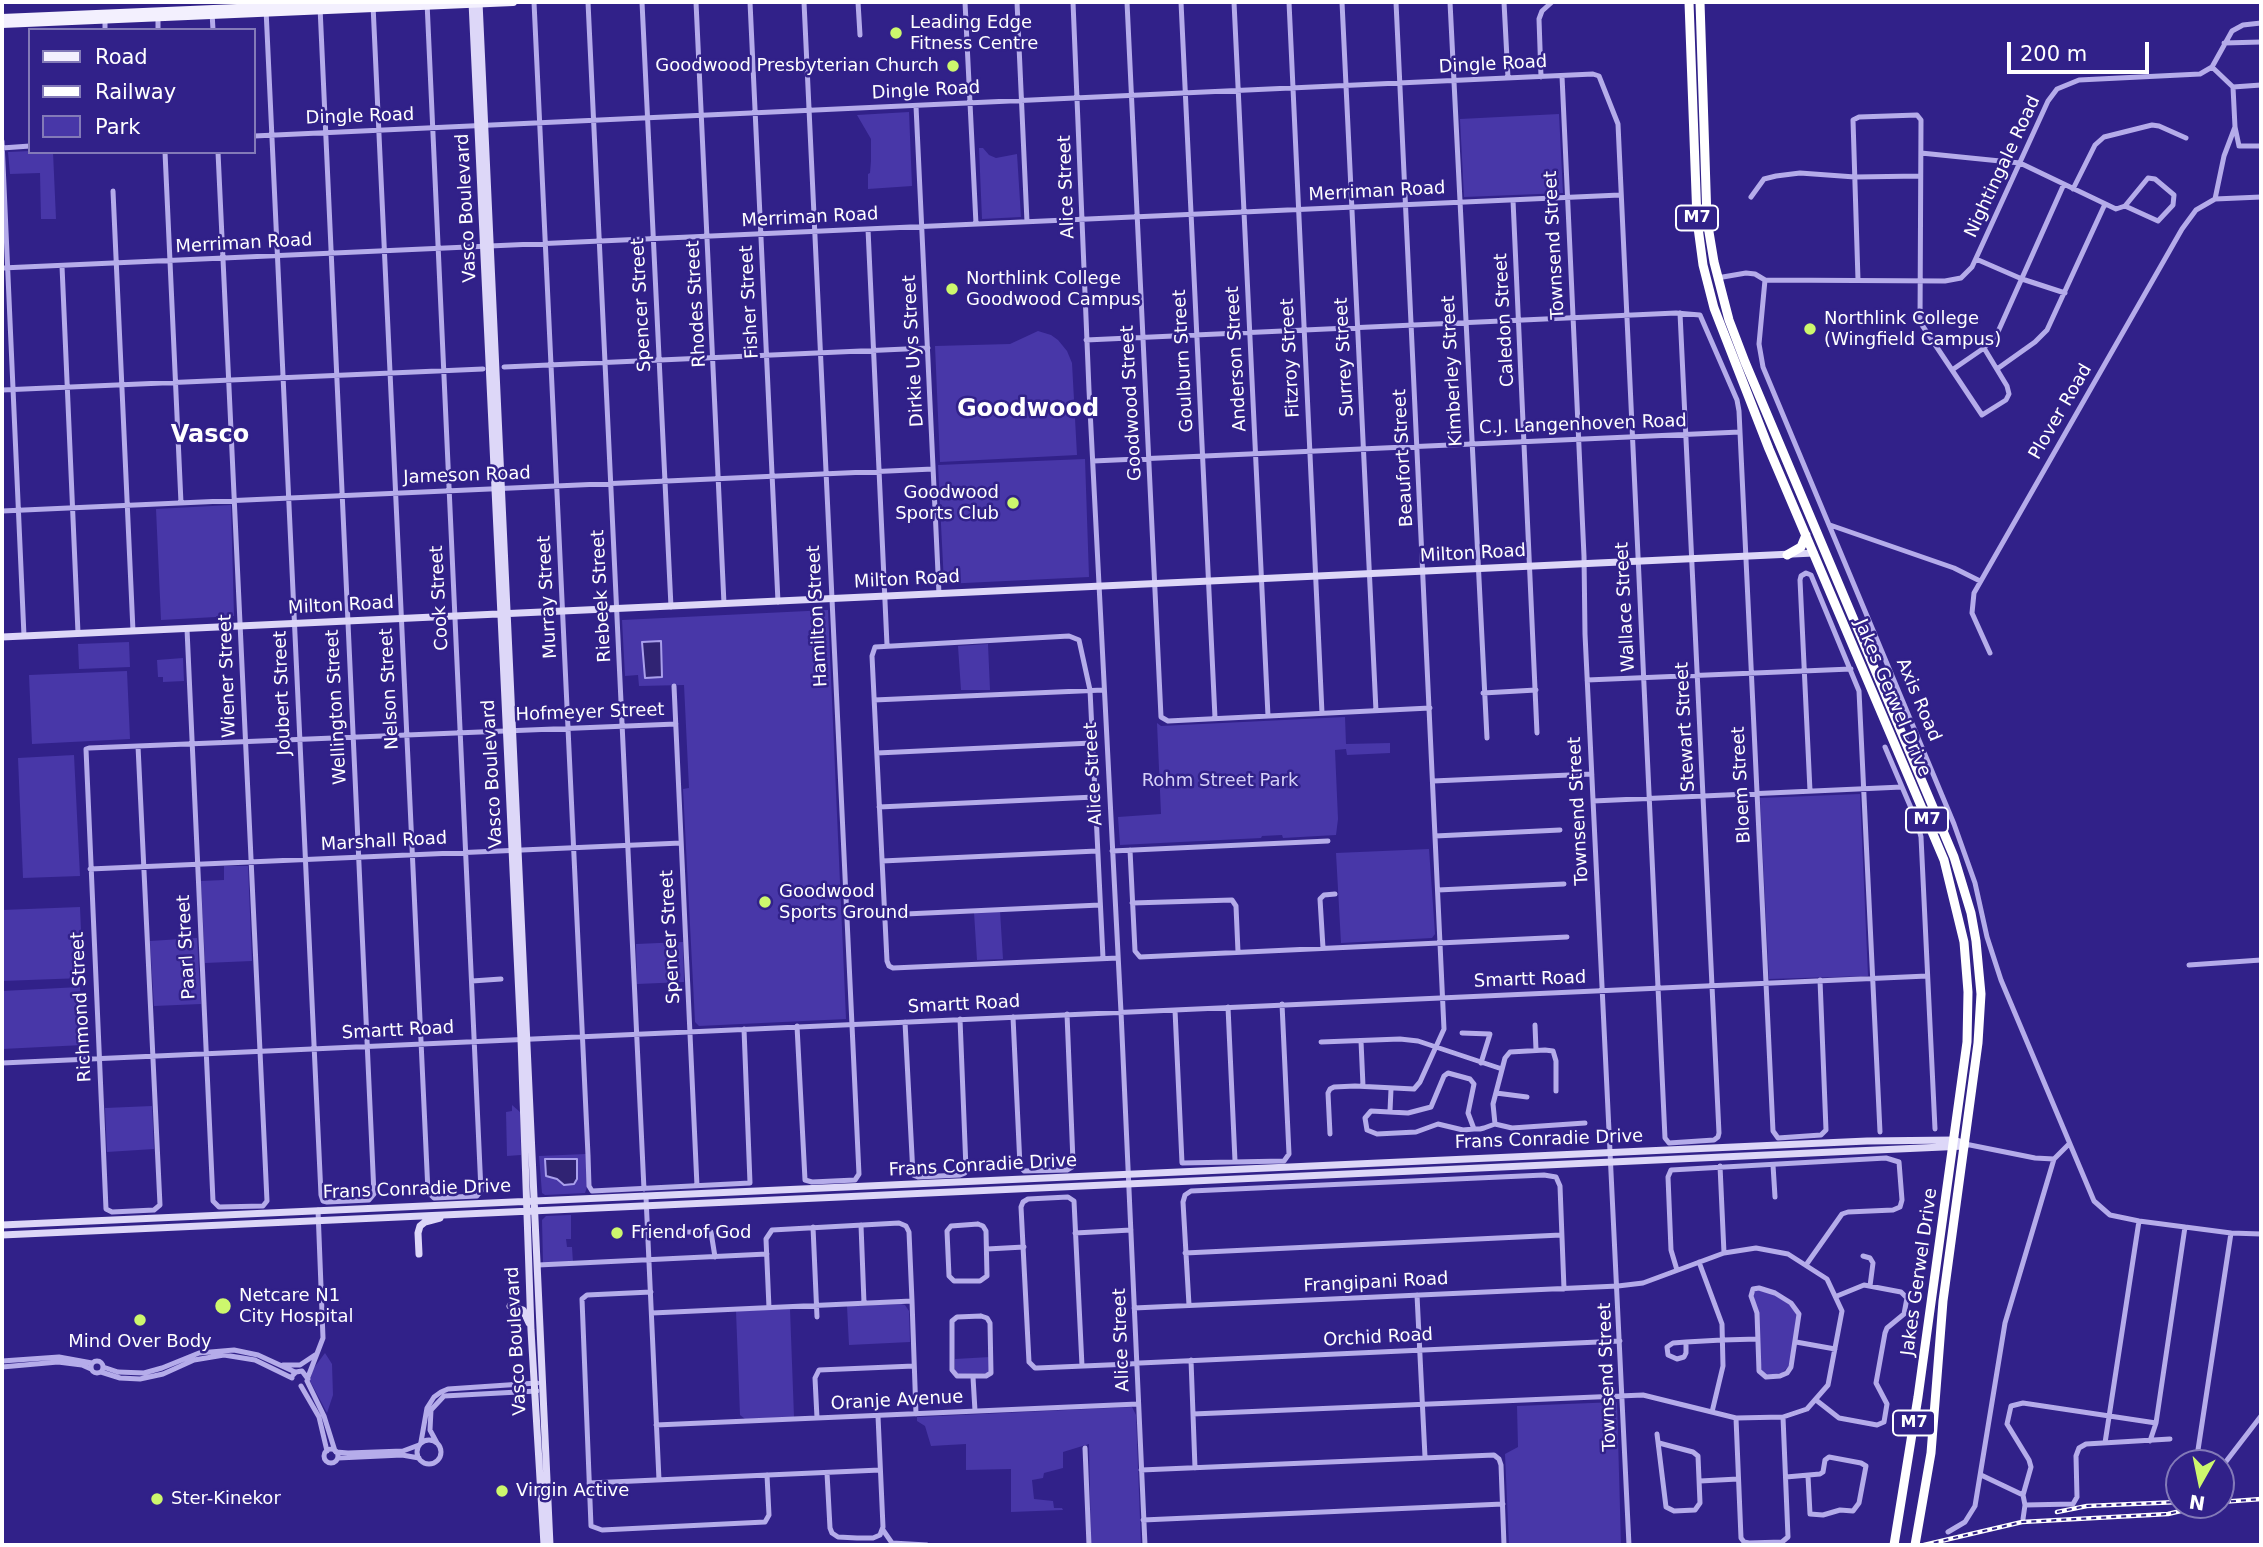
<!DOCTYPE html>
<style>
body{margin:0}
#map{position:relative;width:2263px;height:1547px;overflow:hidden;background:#312189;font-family:"DejaVu Sans",sans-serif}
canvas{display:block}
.frame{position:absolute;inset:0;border:4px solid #fff;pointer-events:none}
.legend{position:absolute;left:28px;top:28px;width:228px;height:126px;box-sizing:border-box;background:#312189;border:2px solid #837ab8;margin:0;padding:9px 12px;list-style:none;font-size:21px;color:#fff}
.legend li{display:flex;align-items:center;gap:14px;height:35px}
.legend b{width:35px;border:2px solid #837ab8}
.north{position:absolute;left:2165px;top:1449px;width:70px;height:70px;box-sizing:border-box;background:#312189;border:2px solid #837ab8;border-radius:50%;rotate:189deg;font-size:19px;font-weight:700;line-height:28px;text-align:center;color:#fff}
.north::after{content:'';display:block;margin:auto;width:24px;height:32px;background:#cdf76d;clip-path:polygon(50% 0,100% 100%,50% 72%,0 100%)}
.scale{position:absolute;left:2007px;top:42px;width:142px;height:32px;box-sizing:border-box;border:4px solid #fff;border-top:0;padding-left:9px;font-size:21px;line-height:24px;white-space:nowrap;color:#fff;-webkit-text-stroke:5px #312189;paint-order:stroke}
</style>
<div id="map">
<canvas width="2263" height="1547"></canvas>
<div class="frame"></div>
<ul class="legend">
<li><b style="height:9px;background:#f3f0fe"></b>Road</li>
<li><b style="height:9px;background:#fff"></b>Railway</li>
<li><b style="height:19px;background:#4837a8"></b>Park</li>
</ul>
<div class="north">N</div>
<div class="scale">200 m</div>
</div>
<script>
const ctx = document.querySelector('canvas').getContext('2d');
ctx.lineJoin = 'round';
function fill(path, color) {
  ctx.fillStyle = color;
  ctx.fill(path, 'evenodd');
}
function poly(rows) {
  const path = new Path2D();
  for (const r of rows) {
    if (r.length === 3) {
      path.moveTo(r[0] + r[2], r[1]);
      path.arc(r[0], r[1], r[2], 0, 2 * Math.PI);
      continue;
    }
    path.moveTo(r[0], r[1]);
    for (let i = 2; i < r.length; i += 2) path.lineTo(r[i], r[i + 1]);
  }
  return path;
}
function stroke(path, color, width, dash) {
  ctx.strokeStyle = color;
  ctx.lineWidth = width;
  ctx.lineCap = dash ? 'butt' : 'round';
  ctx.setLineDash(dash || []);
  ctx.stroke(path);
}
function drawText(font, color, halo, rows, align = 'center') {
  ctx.font = font + ' "DejaVu Sans",sans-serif';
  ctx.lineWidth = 5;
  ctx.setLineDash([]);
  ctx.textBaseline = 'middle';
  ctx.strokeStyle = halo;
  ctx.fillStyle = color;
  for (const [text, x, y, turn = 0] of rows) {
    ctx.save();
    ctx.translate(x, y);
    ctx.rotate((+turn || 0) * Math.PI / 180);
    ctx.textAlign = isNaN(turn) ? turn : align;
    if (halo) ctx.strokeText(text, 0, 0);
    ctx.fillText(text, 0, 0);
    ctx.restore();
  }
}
fill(poly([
 [909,112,912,186,868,189,868,174,870,173,871,161,871,139,857,115],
 [1559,114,1563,193,1464,197,1460,119],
 [979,148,983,148,989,155,996,158,1017,154,1021,217,982,219],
 [30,151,53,152,56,219,41,219,40,173,10,174,8,152],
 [1038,331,1051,335,1058,340,1067,351,1072,363,1077,455,940,462,935,346,1010,344],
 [1085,459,1089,577,944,584,938,465],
 [231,505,234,616,161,620,156,509],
 [828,610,846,1019,699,1026,695,1022,683,789,689,788,684,685,639,686,638,675,625,676,622,620],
 [129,642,130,667,79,669,78,644],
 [988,644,990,690,961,690,958,646],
 [183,658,184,681,163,682,163,677,158,677,157,660],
 [127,671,130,739,32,744,29,675],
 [1345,717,1346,744,1390,743,1390,753,1347,755,1346,749,1335,750,1338,819,1336,835,1283,838,1282,835,1262,836,1261,838,1120,845,1118,817,1161,814,1157,723,1161,726],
 [74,755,80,876,23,878,18,758],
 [1860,794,1868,976,1769,979,1760,798],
 [1429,849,1435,934,1432,938,1341,943,1336,853],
 [224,866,248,866,252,961,205,963,201,881,224,880],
 [80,907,83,978,2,981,2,910],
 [1000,911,1003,959,977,960,974,912],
 [197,938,201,1004,154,1006,150,941],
 [683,942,684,982,637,984,636,944],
 [80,987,83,1045,2,1049,2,991],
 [512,1105,520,1112,521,1155,507,1156,506,1112,512,1111],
 [152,1106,154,1149,107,1152,105,1108],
 [586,1154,587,1187,585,1193,545,1195,542,1193,539,1156],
 [571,1215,571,1239,566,1239,567,1247,572,1247,573,1263,543,1263,542,1220,546,1216],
 [1756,1290,1772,1293,1791,1306,1797,1313,1790,1365,1782,1373,1765,1375,1762,1372,1752,1295],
 [901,1304,905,1305,909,1311,910,1342,849,1345,847,1306],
 [790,1309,794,1417,745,1419,740,1415,736,1311],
 [325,1353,332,1364,333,1395,327,1413,310,1381,313,1369],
 [990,1357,990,1370,988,1373,958,1374,955,1371,955,1359],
 [1617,1402,1621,1545,1509,1545,1505,1454,1518,1447,1517,1406],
 [1132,1407,1136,1415,1141,1545,1091,1545,1089,1444,1063,1452,1063,1468,1044,1473,1043,1478,1032,1480,1034,1499,1053,1501,1054,1508,1062,1508,1063,1510,1011,1512,1011,1469,966,1470,966,1444,931,1446,925,1426,917,1421,917,1417]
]), '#4837a8');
const water = poly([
 [661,641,662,677,645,678,642,642,661,641],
 [545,1159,577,1159,577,1179,574,1184,564,1185,557,1179,546,1176,545,1159]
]);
fill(water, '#302373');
stroke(water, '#aaa0ec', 2);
stroke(poly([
 [534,2,588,1155,589,1186,592,1191,750,1183,744,1029],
 [588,2,644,1189],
 [642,2,671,607],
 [696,2,724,604],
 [750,2,778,602],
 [858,2,860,35],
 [965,2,976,224],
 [1017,2,1027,222],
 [1073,2,1089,390,1121,1012,1145,1545],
 [1127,2,1161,717,1168,721,1430,708],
 [1181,2,1215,718],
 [1234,2,1268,716],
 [1289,2,1322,713],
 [1342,2,1376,711],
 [1450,2,1487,738],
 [1504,2,1508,78],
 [373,5,428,1192,434,1198,477,1196,481,1191,427,2],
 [266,9,321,1195,323,1201,327,1202,369,1200,374,1194,320,7],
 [212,12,213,30],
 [158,15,158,30],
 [105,17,105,30],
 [2224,43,2261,42],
 [2212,67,2233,87,2235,127,2239,146],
 [1562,76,1584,556,1585,634,1629,1545],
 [1541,77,1539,19,1542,11,1552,2],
 [2233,87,2261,85],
 [916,106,939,594],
 [254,136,1593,74,1599,76,1618,124,1665,1138,1669,1143,1714,1140,1718,1137,1719,1133,1680,313],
 [2,141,24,636],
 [2239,146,2261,146],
 [2,148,30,146],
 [165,152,181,503],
 [1921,153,2020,163,2116,209,2125,206,2148,178,2155,179,2174,195,2173,205,2158,221,2125,206],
 [2073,189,2095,145,2104,137,2152,125,2159,126,2186,138],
 [113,191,133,631],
 [1751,197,1764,179,1776,176,1800,173,1855,177,1920,176],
 [2215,199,2224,156,2235,127],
 [1513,200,1537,733],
 [868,229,887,645],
 [1976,259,2022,279,2065,293],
 [62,266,78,633],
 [2,268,1620,195],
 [1717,278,1746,273,1755,274,1765,280,1945,281,1961,278,1972,267,2048,101,2057,89,2079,80,2200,74,2212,67,2232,31,2243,25,2261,23],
 [1765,280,1759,344,1763,367,1954,824,1975,883,1987,937,2001,980,2094,1201,2110,1215,2139,1221,2231,1233,2261,1234],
 [1858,280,1853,120,1859,117,1917,115,1921,120,1920,322,1982,415,2006,400,2009,394,2007,386,1984,348],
 [1086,340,1676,313,1700,315,1737,400,1739,411,1773,1131,1778,1138,1821,1135,1826,1130,1820,980],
 [504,367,928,348],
 [1997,369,2035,342,2047,330,2105,204],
 [1952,370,1984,348,1997,334,2064,184],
 [2,390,483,369],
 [1093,461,1740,432],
 [2,511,933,469],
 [1830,525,1954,568,1980,581],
 [187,629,213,1201,219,1207,263,1206,267,1201,218,152],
 [1990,653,1972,613,1974,593,2182,229,2196,210,2215,199,2261,197],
 [1587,680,1851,669],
 [674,686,697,1186],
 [1483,693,1536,690],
 [874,700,1103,690],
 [138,746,160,1205,154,1210,112,1212,106,1209,86,749,89,748,676,724],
 [1885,747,1917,822,1921,837,1935,1129],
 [877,753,1092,743],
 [1433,781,1592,774],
 [1810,791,1800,580,1801,576,1806,573,1811,575,1859,691,1880,1132],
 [1593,801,1902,787],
 [879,807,1095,797],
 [1435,836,1560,830],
 [1130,850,1135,951,1140,957,1567,937],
 [1112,851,1328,841],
 [882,861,1097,851],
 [90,869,681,843],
 [1438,890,1564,884],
 [1132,903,1232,900,1236,906,1238,952],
 [884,915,1100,905],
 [1323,948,1320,899,1324,895,1335,894],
 [1103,958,1090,690,1079,640,1069,636,875,647,872,656,887,961,889,966,893,968,1118,958],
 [2189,965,2261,960],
 [472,981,501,979],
 [1228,1007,1235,1161],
 [1175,1010,1182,1163,1284,1161,1289,1154,1282,1004],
 [1013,1017,1020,1166,1024,1171,1067,1170,1072,1167,1073,1162,1067,1014],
 [905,1022,913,1175,918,1177,960,1175,965,1173,966,1169,960,1019],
 [1535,1025,1536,1050],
 [797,1026,805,1180,812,1182,855,1180,859,1174,804,2],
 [1462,1033,1490,1034,1481,1063],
 [1361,1041,1363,1086],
 [1321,1042,1400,1039,1418,1041,1502,1069],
 [2,1063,1927,976],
 [1496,1093,1527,1097],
 [1390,1111,1391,1089],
 [1495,1124,1493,1104,1505,1058,1510,1052,1545,1050,1553,1051,1556,1061,1556,1091],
 [1474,1129,1468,1113,1474,1084,1470,1079,1448,1073,1444,1076,1431,1107,1408,1113,1371,1111,1365,1118,1367,1130,1377,1134,1416,1132,1438,1124,1463,1130,1474,1129,1480,1129,1484,1128,1495,1124,1512,1128,1585,1123],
 [1330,1134,1328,1093,1330,1089,1334,1087,1355,1086,1414,1089,1420,1082,1444,1029,1396,2],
 [1965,1144,2035,1158,2054,1159],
 [1773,1165,1775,1197],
 [1720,1166,1724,1253],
 [646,1197,659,1480],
 [978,1224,983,1226,986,1231,987,1276,980,1281,954,1281,949,1276,947,1231,951,1226,978,1224],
 [861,1225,864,1303],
 [813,1227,817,1317],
 [681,1232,711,1232,715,1257],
 [1075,1233,1131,1230],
 [987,1249,1024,1247],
 [1185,1253,1561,1235],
 [1863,1256,1870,1258,1873,1263,1870,1286],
 [1699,1262,1722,1324,1723,1366,1712,1412],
 [538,1265,767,1254],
 [1677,1270,1671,1250,1668,1177,1671,1170,1886,1158,1899,1162,1902,1200,1900,1207,1893,1210,1848,1212,1842,1214,1806,1265],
 [1759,1288,1775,1293,1791,1303,1799,1314,1791,1367,1787,1373,1780,1376,1766,1377,1759,1371,1757,1313,1751,1296,1753,1289,1759,1288],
 [651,1292,587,1295,582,1299,591,1526,602,1530,765,1522,769,1515,767,1475],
 [1417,1295,1425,1457],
 [1189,1305,1183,1202,1185,1195,1191,1191,1544,1175,1556,1177,1560,1186,1564,1289],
 [769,1308,766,1239,772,1230,899,1223,906,1226,909,1232,912,1301],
 [1134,1308,1618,1286,1643,1283,1724,1253,1756,1248,1788,1254,1827,1279,1842,1311,1828,1385,1807,1409,1783,1417,1736,1418,1643,1395,1193,1414],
 [652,1313,912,1301,916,1414],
 [981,1316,987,1318,990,1323,991,1373,986,1376,957,1376,952,1370,952,1321,957,1317,981,1316],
 [1686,1342,1686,1353,1684,1357,1677,1359,1668,1355,1667,1347,1673,1343,1686,1342,1722,1340,1758,1339],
 [1796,1342,1835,1349],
 [1191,1360,1195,1468],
 [97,1367,6],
 [2,1361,59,1357,92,1363],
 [283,1365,300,1365,315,1355],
 [1082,1366,1074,1201,1068,1197,1028,1199,1023,1202,1021,1207,1029,1362,1035,1368,1037,1368,1130,1364,1140,1363,1620,1341],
 [2,1367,58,1362,82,1365,91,1369],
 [103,1367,118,1372,144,1373,162,1368,199,1353,234,1350,258,1355,295,1372],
 [101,1372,120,1378,140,1379,163,1374,194,1360,224,1355,255,1360,292,1378],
 [293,1375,296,1372,302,1371,308,1379],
 [308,1377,323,1338,318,1210],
 [973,1377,975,1411],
 [307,1381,324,1416,335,1451],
 [301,1386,319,1417,327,1451],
 [1816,1400,1839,1418,1877,1425,1884,1422,1887,1404,1876,1383,1885,1333,1887,1328,1904,1314,1907,1298,1901,1292,1864,1285,1837,1296],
 [817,1418,815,1378,819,1370,914,1366],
 [1736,1418,1741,1538,1744,1542,1749,1543,1782,1542,1788,1537,1783,1417],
 [656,1425,1138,1404],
 [1657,1434,1666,1507,1674,1511,1695,1510,1700,1503,1698,1456,1693,1452,1659,1443],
 [429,1452,12],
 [2150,1441,2156,1423,2185,1227],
 [421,1442,427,1408,434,1397,441,1392,448,1389,537,1383],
 [437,1443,430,1430,431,1410,444,1396,537,1391],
 [2105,1443,2139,1221],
 [1085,1448,1089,1545],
 [331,1456,7],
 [336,1452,348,1453,403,1451,419,1445],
 [338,1458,402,1455,419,1458],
 [2196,1463,2231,1233],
 [2221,1468,2261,1416],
 [1141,1470,1494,1455,1499,1459,1501,1465,1504,1545],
 [827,1473,830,1528,832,1533,838,1537,857,1538,873,1538,880,1535,883,1527,878,1416],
 [1981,1475,2023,1495],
 [1786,1477,1820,1474,1823,1472,1825,1460,1829,1457,1861,1463,1866,1466,1859,1503,1853,1511,1840,1510,1823,1515,1810,1514,1808,1476],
 [1700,1481,1738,1479],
 [589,1483,880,1470],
 [2025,1505,2073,1504,2077,1497,2076,1456,2079,1448,2086,1444,2170,1439],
 [2023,1519,2025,1505,2023,1495,2031,1467,2029,1460,2007,1424,2011,1406,2023,1403,2156,1423],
 [1143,1520,1503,1504],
 [883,1530,892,1543,927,1545],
 [1948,1532,1965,1522,1975,1506,2005,1323,2054,1159,2069,1144]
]), '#b5acea', 5);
stroke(poly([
 [472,2,521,1039,531,1330,544,1545],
 [479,2,550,1545],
 [2,637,1814,553],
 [2,1225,1867,1141,1954,1140,1965,1144],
 [2,1235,1965,1146],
 [419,1254,418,1233,420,1226,425,1222,440,1218],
 [510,1306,523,1310,529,1323]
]), '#ddd7f8', 7);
stroke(poly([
 [2,18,378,2],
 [2,24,513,2]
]), '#f3f0fe', 8);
stroke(poly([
 [1689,2,1697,220,1703,265,1714,308,1769,449,1944,860,1964,942,1968,992,1967,1042,1918,1397,1894,1545],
 [1700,2,1707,220,1714,262,1729,320,1745,362,1954,857,1971,913,1976,941,1981,994,1978,1043,1943,1301,1931,1453,1915,1545],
 [1787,555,1801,547,1806,535]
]), '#fff', 9);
const rail = poly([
 [2221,1502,2261,1499],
 [2057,1512,2087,1506,2179,1502],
 [1924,1545,2022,1522,2168,1514,2206,1505]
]);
stroke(rail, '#fff', 4.5);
stroke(rail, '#312189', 2, [5]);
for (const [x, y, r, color] of [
 [896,33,7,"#cdf76d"],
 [953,66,7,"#cdf76d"],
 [952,289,7,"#cdf76d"],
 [1810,329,7,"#cdf76d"],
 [1013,503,7,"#cdf76d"],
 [765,902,7,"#cdf76d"],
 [617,1233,7,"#cdf76d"],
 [223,1306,9,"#cdf76d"],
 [140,1320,7,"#cdf76d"],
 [502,1491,7,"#cdf76d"],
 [157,1499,7,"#cdf76d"]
]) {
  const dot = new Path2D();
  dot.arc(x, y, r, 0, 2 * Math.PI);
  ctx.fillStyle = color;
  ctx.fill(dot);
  stroke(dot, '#312189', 2.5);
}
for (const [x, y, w] of [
 [1697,218,42],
 [1927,820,42],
 [1914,1423,42]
]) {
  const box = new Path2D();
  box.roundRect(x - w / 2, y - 12.5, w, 25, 5);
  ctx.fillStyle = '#312189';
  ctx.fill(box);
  stroke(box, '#fff', 2);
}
drawText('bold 16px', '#fff', null, [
 ["M7",1697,218],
 ["M7",1927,820],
 ["M7",1914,1423]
]);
drawText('18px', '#fff', '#312189', [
 ["Leading Edge",910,23],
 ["Fitness Centre",910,44],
 ["Goodwood Presbyterian Church",939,66,"right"],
 ["Northlink College",966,279],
 ["Goodwood Campus",966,300],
 ["Northlink College",1824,319],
 ["(Wingfield Campus)",1824,340],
 ["Goodwood",999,493,"right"],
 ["Sports Club",999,514,"right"],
 ["Goodwood",779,892],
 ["Sports Ground",779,913],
 ["Friend of God",631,1233],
 ["Netcare N1",239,1296],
 ["City Hospital",239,1317],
 ["Mind Over Body",140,1342,"center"],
 ["Virgin Active",516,1491],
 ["Ster-Kinekor",171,1499]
], 'left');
drawText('18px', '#fff', '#312189', [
 ["Dingle Road",1493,65,-3],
 ["Dingle Road",926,91,-3],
 ["Dingle Road",360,117,-2],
 ["Nightingale Road",2003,167,-65],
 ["Alice Street",1067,187,-92],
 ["Merriman Road",1377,192,-3],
 ["Vasco Boulevard",467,208,-93],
 ["Merriman Road",810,218,-3],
 ["Merriman Road",244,244,-3],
 ["Townsend Street",1555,245,-93],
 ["Fisher Street",750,302,-93],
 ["Rhodes Street",697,304,-93],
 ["Spencer Street",642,305,-93],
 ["Caledon Street",1505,320,-93],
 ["Dirkie Uys Street",914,351,-93],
 ["Surrey Street",1345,357,-93],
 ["Fitzroy Street",1291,358,-93],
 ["Anderson Street",1237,359,-93],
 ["Goulburn Street",1184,361,-93],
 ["Kimberley Street",1453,371,-93],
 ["Goodwood Street",1132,403,-93],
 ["Plover Road",2061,412,-60],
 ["C.J. Langenhoven Road",1583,425,-2],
 ["Beaufort Street",1404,458,-93],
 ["Jameson Road",467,476,-2],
 ["Milton Road",1473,554,-3],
 ["Milton Road",907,580,-3],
 ["Riebeek Street",602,596,-93],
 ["Murray Street",548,597,-93],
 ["Cook Street",440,598,-93],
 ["Milton Road",341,606,-3],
 ["Wallace Street",1626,607,-93],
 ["Hamilton Street",818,616,-93],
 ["Wiener Street",228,676,-92],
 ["Nelson Street",390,689,-93],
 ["Joubert Street",283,693,-92],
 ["Jakes Gerwel Drive",1892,698,67],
 ["Axis Road",1918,700,67],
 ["Wellington Street",337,707,-93],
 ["Hofmeyer Street",590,713,-2],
 ["Stewart Street",1686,727,-93],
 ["Vasco Boulevard",493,774,-93],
 ["Alice Street",1094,774,-93],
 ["Bloem Street",1742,785,-93],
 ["Townsend Street",1579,811,-93],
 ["Marshall Road",384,842,-3],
 ["Spencer Street",671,937,-93],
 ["Paarl Street",187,947,-93],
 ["Smartt Road",1530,980,-2],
 ["Smartt Road",964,1005,-3],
 ["Richmond Street",82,1007,-93],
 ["Smartt Road",398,1031,-3],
 ["Frans Conradie Drive",1549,1140,-2],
 ["Frans Conradie Drive",983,1166,-3],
 ["Frans Conradie Drive",417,1190,-2],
 ["Jakes Gerwel Drive",1920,1272,-82],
 ["Frangipani Road",1376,1283,-3],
 ["Orchid Road",1378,1338,-3],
 ["Alice Street",1122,1340,-92],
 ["Vasco Boulevard",517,1341,-93],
 ["Townsend Street",1608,1377,-92],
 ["Oranje Avenue",897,1401,-3]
]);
drawText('18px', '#d6d1f8', '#312189', [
 ["Rohm Street Park",1220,781]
]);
drawText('bold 24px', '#fff', '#312189', [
 ["Goodwood",1028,410],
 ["Vasco",210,436]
]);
</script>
